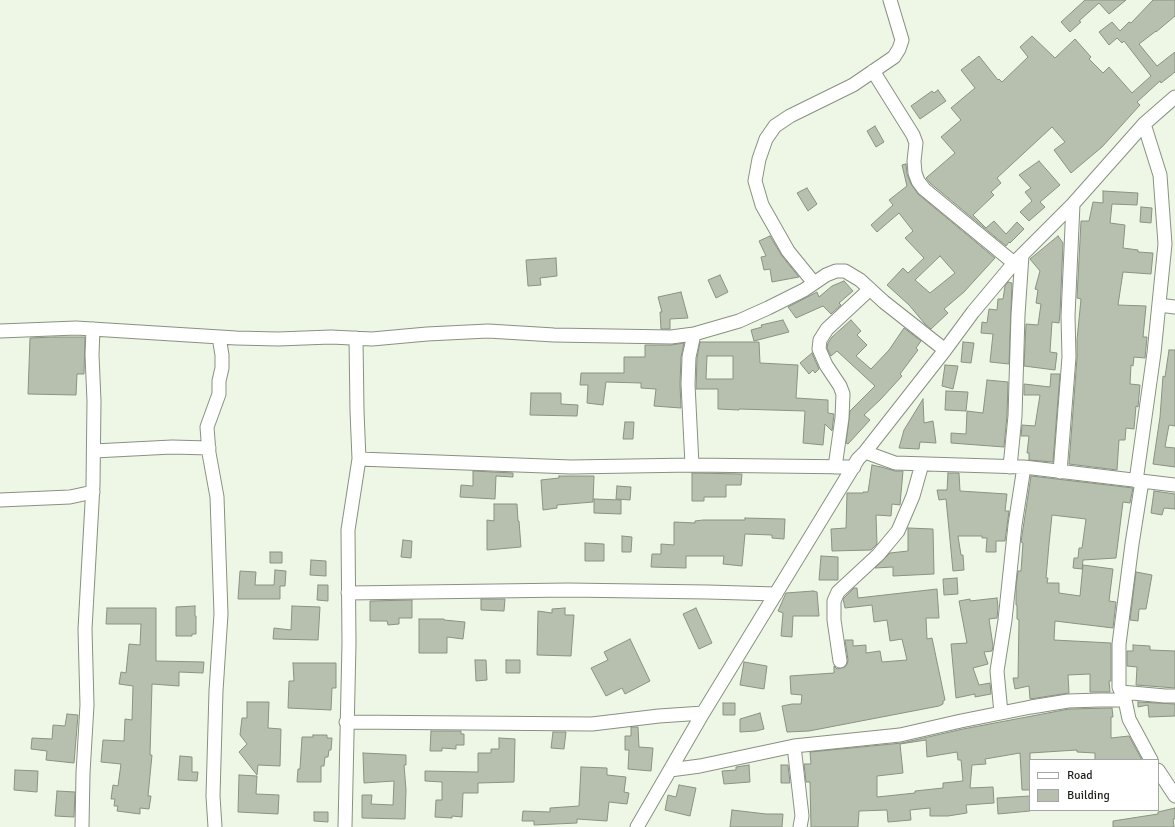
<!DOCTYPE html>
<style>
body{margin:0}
#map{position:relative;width:1175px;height:827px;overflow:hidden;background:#eef7e6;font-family:Signika,sans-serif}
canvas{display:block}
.legend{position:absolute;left:1029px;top:759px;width:130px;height:52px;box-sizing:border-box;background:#fff;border:1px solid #a5a6a4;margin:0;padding:5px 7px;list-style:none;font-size:12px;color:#1e211b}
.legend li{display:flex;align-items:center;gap:8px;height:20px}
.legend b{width:20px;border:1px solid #a5a6a4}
</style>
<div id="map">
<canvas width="1175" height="827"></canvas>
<ul class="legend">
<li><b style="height:5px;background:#fff"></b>Road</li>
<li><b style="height:11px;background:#b7bfaf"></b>Building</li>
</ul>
</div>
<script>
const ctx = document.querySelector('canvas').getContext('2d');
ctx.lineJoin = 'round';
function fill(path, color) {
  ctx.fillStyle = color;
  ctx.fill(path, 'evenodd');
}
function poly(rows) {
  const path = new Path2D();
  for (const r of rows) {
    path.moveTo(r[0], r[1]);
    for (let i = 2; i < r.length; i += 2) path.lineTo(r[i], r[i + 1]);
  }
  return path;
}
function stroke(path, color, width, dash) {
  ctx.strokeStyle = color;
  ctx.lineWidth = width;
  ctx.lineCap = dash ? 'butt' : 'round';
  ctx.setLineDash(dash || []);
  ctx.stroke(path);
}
const building = poly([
 [1085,0,1126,0,1109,14,1099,3,1079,21,1081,22,1070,32,1061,22,1085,0],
 [1153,0,1175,0,1175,16,1156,32,1156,31,1139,44,1157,66,1175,52,1175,72,1161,83,1160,81,1137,102,1140,105,1102,147,1071,173,1054,150,1065,142,1052,127,997,178,1001,183,991,192,994,195,973,215,986,228,994,221,1006,234,1017,222,1024,229,1010,243,1009,242,1006,246,930,183,926,178,955,153,941,137,961,120,951,108,975,88,961,70,979,56,998,80,999,79,1002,82,1028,57,1020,47,1032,36,1055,58,1075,39,1091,57,1089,59,1103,73,1109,67,1132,93,1151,76,1124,41,1122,43,1117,38,1109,45,1099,32,1112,22,1120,31,1129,22,1131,23,1153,0],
 [938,90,946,101,920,119,911,106,932,91,934,93,938,90],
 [875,126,884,142,876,147,867,131,875,126],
 [1039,161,1060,185,1040,202,1045,207,1029,221,1020,212,1032,201,1025,192,1031,188,1019,175,1039,161],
 [906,164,907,174,911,184,918,194,995,258,964,292,944,309,948,313,931,329,925,324,909,305,887,285,903,268,908,273,924,258,905,238,913,231,899,213,877,232,871,225,893,205,889,200,907,186,902,165,906,164],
 [940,256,955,273,930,293,915,280,940,256],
 [807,188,817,204,808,211,797,193,807,188],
 [1103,191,1138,193,1137,205,1112,204,1110,223,1125,225,1123,248,1138,250,1138,252,1153,253,1151,274,1123,272,1118,305,1146,306,1143,337,1147,337,1145,358,1134,357,1133,366,1131,365,1130,384,1140,385,1138,407,1136,406,1134,429,1126,428,1125,440,1119,440,1117,470,1069,464,1077,358,1077,340,1081,299,1077,298,1081,221,1089,221,1093,202,1103,203,1103,191],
 [1141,207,1152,208,1151,223,1140,222,1141,207],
 [770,236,782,256,799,277,772,282,770,269,764,270,761,257,766,256,759,241,770,236],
 [1058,236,1063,243,1060,314,1059,323,1052,322,1050,352,1057,353,1055,370,1024,366,1026,324,1038,325,1041,304,1036,303,1038,290,1035,289,1040,271,1030,259,1058,236],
 [556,258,557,276,540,278,541,285,528,286,526,260,556,258],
 [720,275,728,292,716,298,708,280,720,275],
 [844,281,853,291,839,303,841,305,831,314,823,306,796,318,788,307,817,292,819,297,832,286,844,281],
 [1008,282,1012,283,1009,364,990,362,993,334,981,333,982,322,987,323,989,309,997,310,998,299,1003,299,1005,286,1008,282],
 [681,292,688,318,670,319,670,329,661,329,660,312,662,312,658,297,681,292],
 [783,320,789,332,754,341,751,330,762,327,761,325,783,320],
 [851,320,861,331,857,335,867,345,856,356,871,369,889,350,904,328,921,341,916,348,918,350,900,374,902,376,881,399,864,415,870,420,848,444,846,443,850,411,875,386,837,351,831,356,827,348,828,343,832,337,851,320],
 [55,337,85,337,84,374,77,374,76,395,28,394,30,338,55,337],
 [700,342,759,342,760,363,798,365,796,398,828,400,828,413,834,414,832,431,825,424,823,445,803,443,805,411,739,409,739,410,718,409,718,389,696,389,697,358,700,342],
 [707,356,733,356,733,379,706,379,707,356],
 [963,342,974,343,971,363,961,362,963,342],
 [684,343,681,357,680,384,681,408,654,406,656,389,641,388,641,383,606,382,603,405,587,403,588,385,580,385,581,373,624,373,624,357,645,357,645,345,671,345,684,343],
 [1169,350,1175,350,1175,426,1169,425,1165,447,1175,448,1175,467,1153,464,1160,417,1163,376,1165,377,1169,350],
 [812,353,819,369,815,373,813,370,809,374,800,363,812,353],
 [945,365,958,366,953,389,942,386,945,365],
 [1051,374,1060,374,1053,462,1029,460,1029,453,1027,453,1029,436,1021,436,1022,425,1035,426,1040,395,1024,395,1024,384,1050,387,1051,374],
 [987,380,1008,382,1007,415,1004,447,951,443,951,433,966,434,967,411,983,413,987,380],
 [946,391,968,392,966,411,945,410,946,391],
 [531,393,561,393,561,404,578,405,577,416,530,415,531,393],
 [923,399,924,423,933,421,936,443,920,442,919,449,899,448,904,430,923,399],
 [625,422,634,422,633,439,623,439,625,422],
 [872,465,881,467,895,471,903,471,900,505,892,504,891,516,876,515,877,544,871,550,832,551,831,529,846,528,847,493,863,493,863,492,868,492,872,465],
 [473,471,513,473,513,477,496,476,495,499,460,497,461,485,473,486,473,471],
 [692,473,742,474,741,485,726,485,726,497,704,497,704,501,692,501,692,473],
 [948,473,959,473,960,491,1007,494,1005,511,1009,511,1005,541,996,541,996,552,986,552,987,538,982,538,982,536,958,536,961,555,963,555,964,570,953,571,946,499,939,500,937,490,947,490,948,473],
 [559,476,594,476,593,502,557,505,557,508,543,510,541,480,559,478,559,476],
 [1031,476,1133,488,1130,503,1123,502,1116,558,1083,560,1082,569,1073,568,1074,558,1078,558,1079,548,1082,548,1086,519,1052,515,1049,544,1046,578,1048,578,1047,583,1059,583,1059,593,1080,596,1083,565,1113,569,1109,601,1116,602,1113,628,1055,621,1054,640,1111,643,1111,681,1109,681,1110,692,1090,692,1090,674,1068,675,1069,693,1030,699,1029,686,1015,689,1013,678,1018,678,1019,620,1017,619,1017,605,1016,605,1016,587,1018,571,1021,571,1023,543,1021,542,1031,476],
 [617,486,631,487,630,500,616,499,617,486],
 [1154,491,1175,494,1175,509,1164,508,1162,515,1151,513,1154,491],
 [594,499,621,500,621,514,594,513,594,499],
 [494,504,517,504,518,521,519,521,521,547,487,550,487,520,494,521,494,504],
 [745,518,785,519,784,539,772,538,772,535,745,534,742,566,723,564,724,556,686,556,686,568,651,567,652,554,661,554,661,544,674,545,674,522,695,523,695,521,703,520,745,520,745,518],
 [908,528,933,529,934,574,893,576,893,567,875,568,890,553,908,551,908,528],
 [622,536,632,537,631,552,622,552,622,536],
 [403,540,412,541,411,558,401,557,403,540],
 [585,543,604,544,604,561,585,561,585,543],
 [270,552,282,552,282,563,270,563,270,552],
 [821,556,838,557,838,580,819,580,821,556],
 [311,560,326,561,326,576,310,575,311,560],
 [275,570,286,571,285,586,280,586,280,599,238,599,240,571,256,572,255,585,274,585,275,570],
 [1136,572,1152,575,1146,609,1139,609,1138,621,1130,620,1136,572],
 [957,578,958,594,944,595,943,579,957,578],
 [318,585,328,585,328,601,317,600,318,585],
 [854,588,857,588,858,598,937,589,939,618,926,618,927,639,932,638,945,700,943,701,943,704,939,706,809,731,787,732,782,706,792,704,801,704,802,695,791,694,790,676,834,673,834,666,837,669,845,667,847,664,848,660,845,640,853,640,853,646,866,645,866,653,880,651,882,662,907,660,902,639,890,641,887,620,874,622,872,605,845,608,843,599,854,588],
 [813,591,817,592,819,616,793,616,792,637,781,636,783,613,778,611,786,593,813,591],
 [997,598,998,607,997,618,989,619,993,646,992,651,984,652,988,664,973,668,979,685,990,683,991,694,975,697,975,694,956,698,951,644,967,643,959,601,970,599,970,601,997,598],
 [481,599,505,599,504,611,481,610,481,599],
 [412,600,412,618,399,618,399,624,388,625,387,621,370,621,370,601,412,600],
 [195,606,195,616,196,616,196,634,192,634,192,636,176,636,176,607,195,606],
 [292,606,320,607,318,640,273,639,274,628,291,630,292,606],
 [107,608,156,608,156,661,204,662,203,673,179,672,179,686,152,684,150,755,152,755,148,796,151,796,149,809,140,808,140,814,117,811,118,806,114,806,115,799,111,799,113,785,118,786,121,764,101,762,103,740,124,741,125,719,132,720,133,686,119,684,121,672,126,673,129,644,140,645,141,624,106,624,107,608],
 [565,608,565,615,574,615,571,656,537,655,538,611,552,613,552,609,565,608],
 [696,608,712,643,699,649,683,614,696,608],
 [419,619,444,619,444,620,465,622,463,639,447,637,447,653,419,653,419,619],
 [630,639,650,681,625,694,622,688,606,696,591,668,608,660,604,652,630,639],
 [1133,645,1150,646,1150,650,1175,651,1175,688,1136,685,1137,667,1127,666,1127,651,1133,651,1133,645],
 [475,660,486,660,487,680,476,681,475,660],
 [506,660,520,660,520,673,506,673,506,660],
 [744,662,767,666,764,689,740,685,744,662],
 [293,663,336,663,336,688,332,688,331,710,288,708,289,681,294,681,293,663],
 [247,702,269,702,268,728,281,729,280,766,258,765,257,775,239,752,247,744,240,735,242,718,247,718,247,702],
 [1138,702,1175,704,1175,716,1149,717,1148,705,1138,707,1138,702],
 [723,703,735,703,735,715,723,715,723,703],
 [1112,708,1113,717,1111,717,1111,738,1129,736,1142,760,1095,760,1095,753,1077,752,1077,750,1030,753,1030,790,1022,790,1020,753,985,759,986,764,972,765,970,788,993,787,994,803,966,805,967,813,948,816,930,816,930,808,910,810,911,820,888,822,887,810,859,811,858,827,811,827,810,782,806,782,804,764,811,764,810,752,902,743,963,729,1069,709,1112,708],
 [926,740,927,757,957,752,958,760,961,760,963,781,943,783,943,788,915,791,915,793,877,797,877,776,903,773,900,744,926,740],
 [760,713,764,729,756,731,740,732,740,719,760,713],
 [67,714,78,715,74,763,46,760,47,751,31,749,32,738,52,739,53,725,65,726,67,714],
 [631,727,638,727,639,747,653,748,651,771,628,769,629,750,625,750,625,736,631,736,631,727],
 [431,731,461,731,461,734,464,734,464,745,456,745,456,749,442,748,442,751,430,751,431,731],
 [553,732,566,732,564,749,551,748,553,732],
 [313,735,327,735,327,738,332,738,331,750,329,750,328,757,325,757,324,766,321,766,321,782,297,782,298,769,300,769,302,737,313,737,313,735],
 [499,738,515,739,514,782,478,783,478,793,463,793,462,817,452,816,452,818,435,817,436,800,442,800,442,782,425,781,425,771,478,772,478,753,491,753,491,749,499,749,499,738],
 [363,753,406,755,406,765,404,765,406,790,405,819,362,818,362,795,372,795,371,804,393,805,394,781,364,783,363,753],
 [180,756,192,757,192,772,198,772,197,781,178,780,180,756],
 [749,765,750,782,724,784,722,771,736,770,736,767,749,765],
 [781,765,788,765,790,783,781,783,781,765],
 [581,767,607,768,607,775,626,777,624,792,629,793,627,804,609,802,607,821,577,819,577,823,534,825,534,821,522,821,523,811,550,812,550,808,579,806,581,767],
 [15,770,38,771,37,792,14,790,15,770],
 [239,775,257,776,256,794,279,795,278,814,238,812,239,775],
 [679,785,696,788,690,816,665,810,668,795,676,797,679,785],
 [57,791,75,792,74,817,55,816,57,791],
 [1030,796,1030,811,998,814,997,798,1030,796],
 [1175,808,1175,819,1173,819,1174,827,1113,827,1113,821,1158,814,1158,812,1175,808],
 [732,810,766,814,783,814,782,827,730,827,732,810],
 [314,812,328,812,328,822,314,821,314,812]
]);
fill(building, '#b7bfaf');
stroke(building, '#8a9282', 1);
const street = poly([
 [873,71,913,135,916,143,914,161,915,173,918,181,924,189,1014,263],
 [814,283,788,251,762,205,755,181,759,159,766,139,775,126,790,116,853,85,894,57,899,49,902,40,890,0],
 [1159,305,1175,307],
 [0,331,76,328,236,338,278,339,331,337,372,339,427,334,488,331,554,335,671,337,694,334,739,321,768,308,804,290,826,275,836,271,845,271,860,280,884,302,945,350],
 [94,451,172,447,209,448],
 [865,452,895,463,1024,467,1175,485],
 [359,459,571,467,692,465,854,467],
 [692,465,688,384,689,357,694,334],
 [835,467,842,418,843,394,840,386,826,365,819,349,820,340,827,329,870,289],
 [1010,467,1015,416,1018,315,1022,255],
 [1060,472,1069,357,1068,316,1073,204],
 [1136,481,1154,353,1165,244,1160,175,1144,124],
 [1142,481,1132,544,1119,644,1119,687,1125,700,1129,719,1151,760],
 [0,500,70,497,93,492],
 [348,593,568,590,708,592,776,594],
 [840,661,834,620,834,601,838,592,878,555,898,531,913,496,922,464],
 [1121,692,1165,696,1175,696],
 [1001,713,997,671,1005,620,1015,525,1024,467],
 [346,722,592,724,659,716,703,713],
 [794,746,802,816,800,827],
 [670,770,700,766,794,746,900,735,961,721,1031,707,1068,701,1100,700,1125,700],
 [1158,770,1175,796],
 [82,827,83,773,87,705,85,629,93,485,94,401,92,355,93,329],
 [215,827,213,796,216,691,221,614,217,497,209,453,207,427,219,394,219,381,222,368,222,355,219,337],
 [345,827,349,643,348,530,359,459,357,411,356,338],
 [637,827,703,713,858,459,865,452,945,350,973,312,1014,263,1073,204,1144,124,1175,97]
]);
stroke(street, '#899181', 15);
stroke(street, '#fff', 13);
</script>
